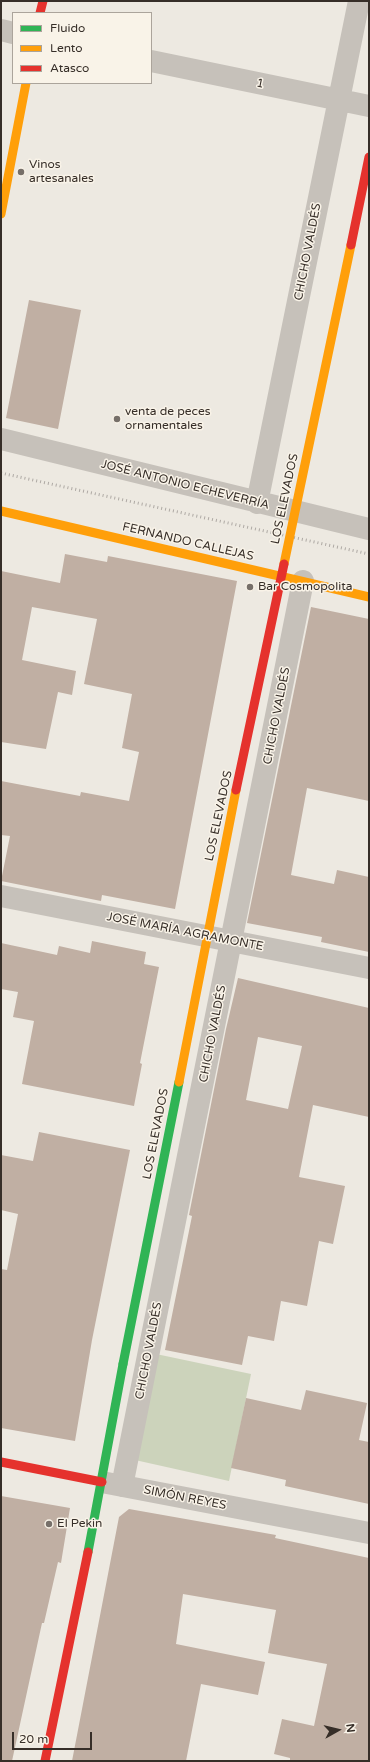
<!DOCTYPE html>
<meta charset="utf-8">
<style>
body{margin:0}
#map{position:relative;width:370px;height:1762px;overflow:hidden;background:#ede9e1;font-family:"Varela Round",sans-serif}
canvas{display:block}
.frame{position:absolute;inset:0;border:2px solid #362e28;pointer-events:none}
.legend{position:absolute;left:12px;top:12px;width:140px;height:72px;box-sizing:border-box;background:#f9f3e8;border:1px solid #aba49b;margin:0;padding:5px 7px;list-style:none;font-size:12px;color:#362e28}
.legend li{display:flex;align-items:center;gap:8px;height:20px}
.legend b{width:20px;border:1px solid #aba49b}
.north{position:absolute;left:318px;top:1710px;width:40px;height:40px;-webkit-text-stroke:3px #f9f3e8;paint-order:stroke;rotate:82deg;font-size:11px;font-weight:700;line-height:16px;text-align:center;color:#362e28}
.north::after{content:'';display:block;margin:auto;width:14px;height:18px;background:#362e28;clip-path:polygon(50% 0,100% 100%,50% 72%,0 100%)}
.scale{position:absolute;left:12px;top:1732px;width:80px;height:18px;box-sizing:border-box;border:2px solid #362e28;border-top:0;padding-left:5px;font-size:12px;line-height:14px;white-space:nowrap;color:#362e28;-webkit-text-stroke:3px #f9f3e8;paint-order:stroke}
</style>
<div id="map">
<canvas width="370" height="1762"></canvas>
<div class="frame"></div>
<ul class="legend">
<li><b style="height:5px;background:#30b455"></b>Fluido</li>
<li><b style="height:5px;background:#ff9f0a"></b>Lento</li>
<li><b style="height:5px;background:#e5322d"></b>Atasco</li>
</ul>
<div class="north">N</div>
<div class="scale">20 m</div>
</div>
<script>
const ctx = document.querySelector('canvas').getContext('2d');
ctx.lineJoin = 'round';
function fill(path, color) {
  ctx.fillStyle = color;
  ctx.fill(path, 'evenodd');
}
function poly(rows) {
  const path = new Path2D();
  for (const r of rows) {
    path.moveTo(r[0], r[1]);
    for (let i = 2; i < r.length; i += 2) path.lineTo(r[i], r[i + 1]);
  }
  return path;
}
function stroke(path, color, width, dash) {
  ctx.strokeStyle = color;
  ctx.lineWidth = width;
  ctx.lineCap = dash ? 'butt' : 'round';
  ctx.setLineDash(dash || []);
  ctx.stroke(path);
}
function drawText(font, color, halo, rows, align = 'center') {
  ctx.font = font + ' "Varela Round",sans-serif';
  ctx.lineWidth = 3;
  ctx.setLineDash([]);
  ctx.textBaseline = 'middle';
  ctx.strokeStyle = halo;
  ctx.fillStyle = color;
  for (const [text, x, y, turn = 0] of rows) {
    ctx.save();
    ctx.translate(x, y);
    ctx.rotate((+turn || 0) * Math.PI / 180);
    ctx.textAlign = isNaN(turn) ? turn : align;
    if (halo) ctx.strokeText(text, 0, 0);
    ctx.fillText(text, 0, 0);
    ctx.restore();
  }
}
fill(poly([
 [156,1354,251,1374,229,1481,135,1460]
]), '#ccd3bb');
fill(poly([
 [29,300,81,310,58,429,6,418],
 [65,554,107,562,108,556,237,581,175,909,102,895,101,901,1,881,10,836,1,835,1,781,80,796,81,792,129,801,139,752,122,748,132,694,84,684,97,619,32,607,22,660,76,671,72,695,58,692,46,749,1,742,1,571,60,583],
 [311,607,369,619,369,801,307,788,291,875,334,884,337,870,369,877,369,952,321,942,322,937,247,923],
 [92,941,146,952,144,964,159,967,140,1063,142,1064,134,1106,22,1084,34,1021,13,1017,18,992,1,989,1,943,57,955,59,946,90,953],
 [238,978,369,1008,369,1117,313,1105,299,1177,345,1186,333,1244,319,1241,307,1306,281,1301,274,1341,248,1336,242,1365,165,1350,192,1216,189,1215,226,1029],
 [258,1037,302,1046,288,1109,246,1100],
 [39,1132,130,1150,92,1340,75,1441,1,1428,1,1269,7,1270,18,1214,1,1210,1,1155,33,1161],
 [306,1390,367,1403,359,1440,369,1442,369,1504,285,1486,286,1480,231,1468,246,1398,301,1410],
 [1,1496,70,1508,61,1563,58,1562,44,1623,42,1623,12,1761,1,1761],
 [129,1509,276,1535,275,1538,369,1558,369,1761,290,1761,290,1758,274,1754,282,1719,314,1726,327,1664,268,1653,276,1610,183,1594,176,1644,265,1662,258,1695,201,1684,186,1761,72,1761,119,1517]
]), '#c0afa3');
stroke(poly([
 [1,30,13,33],
 [151,61,369,106],
 [1,439,369,529],
 [257,503,359,1],
 [1,896,369,968],
 [107,1483,369,1533],
 [122,1486,303,581]
]), '#c6c1ba', 22);
stroke(poly([
 [88,1552,123,1364]
]), '#30b455', 9);
stroke(poly([
 [1,214,26,83],
 [1,511,369,597]
]), '#ff9f0a', 9);
stroke(poly([
 [40,13,43,1],
 [1,1462,102,1482],
 [45,1761,88,1552]
]), '#e5322d', 9);
stroke(poly([
 [1,473,369,554]
]), '#aea9a4', 3, [1, 3]);
stroke(poly([
 [123,1364,179,1082]
]), '#30b455', 9);
stroke(poly([
 [284,564,351,245],
 [179,1082,236,790]
]), '#ff9f0a', 9);
stroke(poly([
 [351,245,369,157],
 [236,790,284,564]
]), '#e5322d', 9);
for (const [x, y, r, color] of [
 [21,172,4,"#766f69"],
 [117,419,4,"#766f69"],
 [250,587,4,"#766f69"],
 [49,1524,4,"#766f69"]
]) {
  const dot = new Path2D();
  dot.arc(x, y, r, 0, 2 * Math.PI);
  ctx.fillStyle = color;
  ctx.fill(dot);
  stroke(dot, '#f9f3e8', 1.5);
}
drawText('12px', '#362e28', '#f9f3e8', [
 ["1",260,84,12],
 ["CHICHO VALDÉS",308,252,-79],
 ["JOSÉ ANTONIO ECHEVERRÍA",185,485,14],
 ["LOS ELEVADOS",285,499,-78],
 ["FERNANDO CALLEJAS",188,542,13],
 ["CHICHO VALDÉS",277,716,-79],
 ["LOS ELEVADOS",219,816,-78],
 ["JOSÉ MARÍA AGRAMONTE",185,932,11],
 ["CHICHO VALDÉS",213,1034,-79],
 ["LOS ELEVADOS",156,1134,-79],
 ["CHICHO VALDÉS",149,1351,-79],
 ["SIMÓN REYES",185,1498,11]
]);
drawText('12px', '#362e28', '#f9f3e8', [
 ["Vinos",29,165],
 ["artesanales",29,179],
 ["venta de peces",125,412],
 ["ornamentales",125,426],
 ["Bar Cosmopolita",258,587],
 ["El Pekin",57,1524]
], 'left');
</script>
